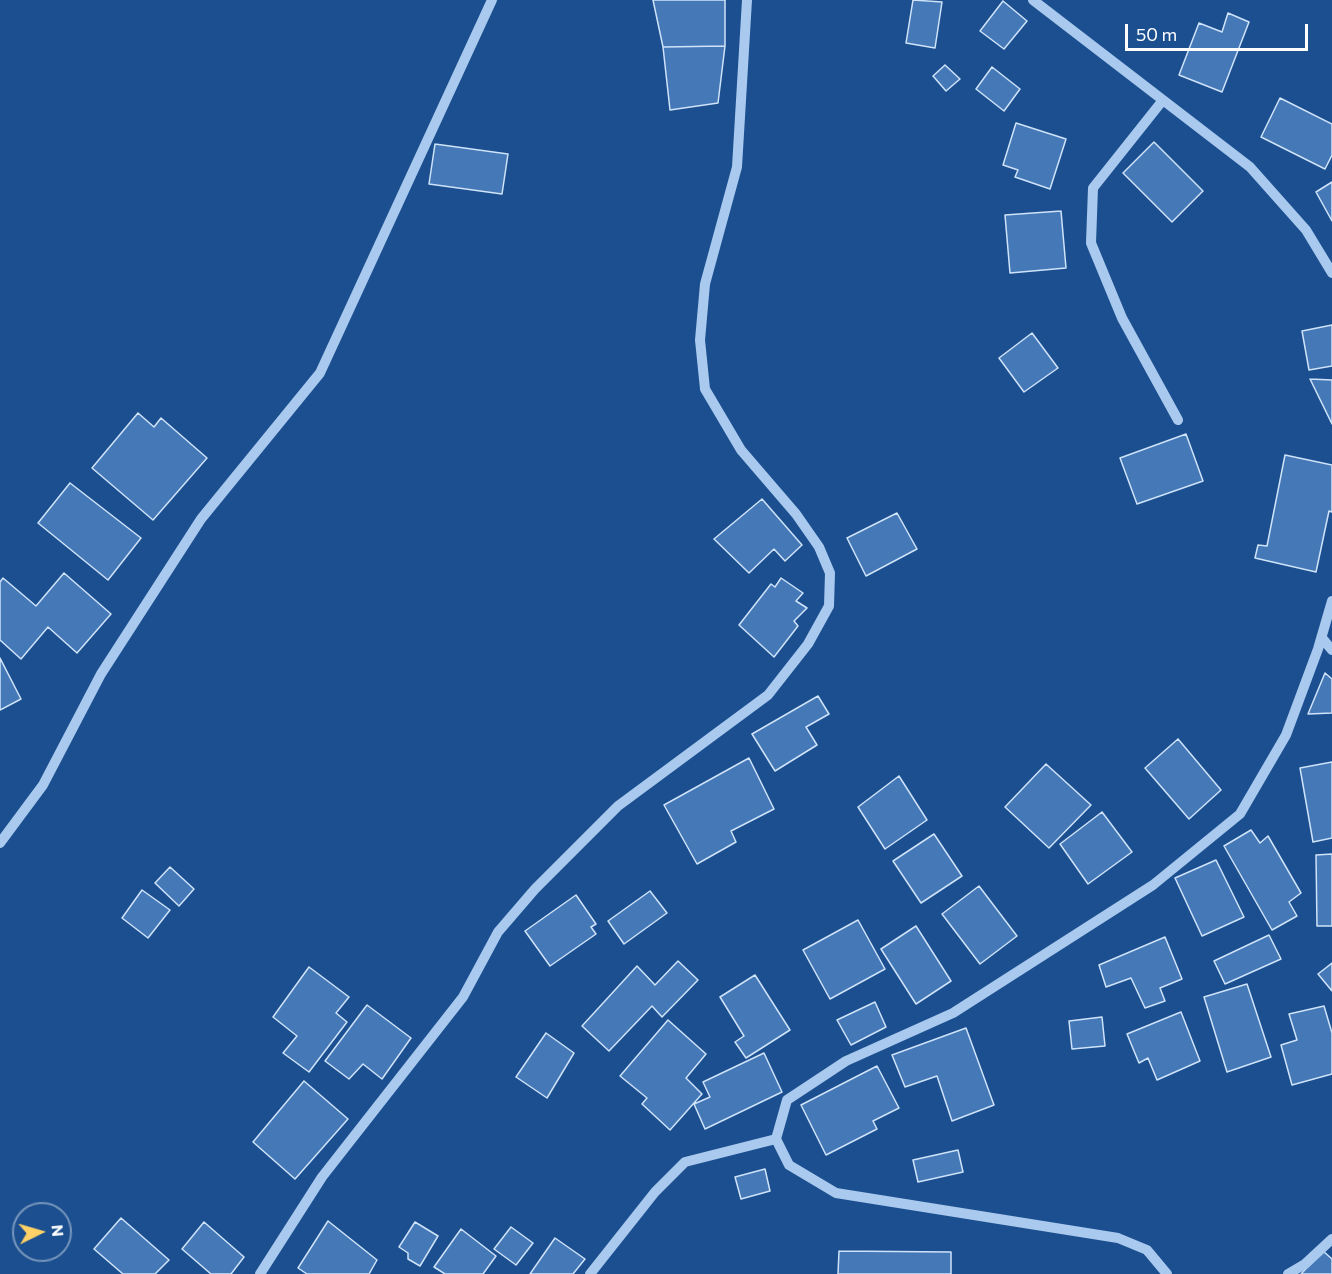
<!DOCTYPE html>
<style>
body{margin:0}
#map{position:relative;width:1332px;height:1274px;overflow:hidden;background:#1b4f8f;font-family:Commissioner,sans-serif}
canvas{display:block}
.north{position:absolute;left:12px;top:1202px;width:60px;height:60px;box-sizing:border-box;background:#1b4f8f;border:2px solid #7695bc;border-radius:50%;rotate:85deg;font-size:16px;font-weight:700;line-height:24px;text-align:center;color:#fff}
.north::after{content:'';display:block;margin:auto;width:21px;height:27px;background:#ffd166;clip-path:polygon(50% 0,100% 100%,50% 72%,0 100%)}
.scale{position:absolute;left:1125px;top:24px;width:183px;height:27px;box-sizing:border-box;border:3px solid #fff;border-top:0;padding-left:8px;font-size:18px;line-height:21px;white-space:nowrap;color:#fff;-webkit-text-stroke:4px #1b4f8f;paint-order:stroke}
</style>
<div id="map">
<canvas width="1332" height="1274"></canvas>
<div class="north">N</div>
<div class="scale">50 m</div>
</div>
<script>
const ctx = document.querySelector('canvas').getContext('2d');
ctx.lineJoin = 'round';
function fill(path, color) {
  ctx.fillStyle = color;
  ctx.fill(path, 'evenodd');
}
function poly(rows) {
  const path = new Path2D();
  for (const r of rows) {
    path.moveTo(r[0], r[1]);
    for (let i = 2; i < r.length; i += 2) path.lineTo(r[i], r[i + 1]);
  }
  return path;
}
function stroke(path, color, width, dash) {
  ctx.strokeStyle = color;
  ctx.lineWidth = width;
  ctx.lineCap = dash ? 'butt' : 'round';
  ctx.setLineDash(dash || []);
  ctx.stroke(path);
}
const building = poly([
 [653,0,725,0,725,46,663,47,653,0],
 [913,0,942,2,935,48,906,43,913,0],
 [1003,1,1027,21,1004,49,980,31,1003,1],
 [1228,13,1249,22,1222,92,1179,75,1199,23,1222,32,1228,13],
 [725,46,718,103,670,110,663,47,725,46],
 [945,65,960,79,946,91,933,76,945,65],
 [992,67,1020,89,1004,111,976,89,992,67],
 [1280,98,1332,124,1332,155,1325,169,1261,137,1280,98],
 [1016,123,1066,139,1050,189,1015,177,1018,170,1003,165,1016,123],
 [1154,142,1203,191,1172,222,1123,173,1154,142],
 [435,144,508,154,502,194,429,184,435,144],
 [1332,182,1332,221,1316,192,1332,182],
 [1061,211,1066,268,1010,273,1005,215,1061,211],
 [1332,325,1332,366,1309,370,1302,331,1332,325],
 [1032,333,1058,368,1024,392,999,358,1032,333],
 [1310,379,1332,380,1332,424,1310,379],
 [138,413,154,427,161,418,207,458,153,520,92,468,138,413],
 [1186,434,1203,481,1137,504,1120,458,1186,434],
 [1285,455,1332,465,1332,512,1329,511,1316,572,1255,558,1258,545,1267,546,1285,455],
 [70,483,141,538,108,580,38,523,70,483],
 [762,499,802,545,785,561,774,549,749,573,714,539,762,499],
 [897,513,917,549,866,576,847,538,897,513],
 [64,573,111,614,77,653,48,627,21,659,0,640,0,582,3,578,36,606,64,573],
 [781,578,803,593,796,601,807,608,794,621,798,626,774,657,739,625,771,584,775,587,781,578],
 [0,658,21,699,0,710,0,658],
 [1325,673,1332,679,1332,713,1308,714,1325,673],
 [818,696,829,714,806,727,817,745,775,771,752,734,818,696],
 [1178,739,1221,790,1189,819,1145,768,1178,739],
 [749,758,774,809,731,831,736,842,697,864,664,805,749,758],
 [1332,762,1332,838,1313,842,1300,768,1332,762],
 [1046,764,1091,805,1049,848,1005,807,1046,764],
 [899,776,927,820,885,849,858,807,899,776],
 [1102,812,1132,852,1088,884,1060,844,1102,812],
 [1251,830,1260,843,1268,836,1301,893,1289,902,1297,916,1272,930,1224,846,1251,830],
 [934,834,962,876,921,903,893,861,934,834],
 [1332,854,1332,926,1317,926,1316,855,1332,854],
 [1216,860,1244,917,1202,936,1175,878,1216,860],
 [170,867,194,889,179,906,155,883,170,867],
 [979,886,1017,936,980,964,942,914,979,886],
 [142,890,170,910,148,938,122,918,142,890],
 [650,891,667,913,624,944,608,921,650,891],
 [576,895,596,924,591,927,596,934,550,966,525,931,576,895],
 [858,920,885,969,830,999,803,950,858,920],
 [916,926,951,981,916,1004,881,949,916,926],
 [1269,935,1281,959,1225,984,1214,961,1269,935],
 [1165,937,1182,979,1160,988,1165,1001,1145,1008,1131,978,1106,987,1099,965,1165,937],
 [678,961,698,980,662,1017,652,1006,609,1051,582,1026,637,966,655,985,678,961],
 [1332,963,1332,991,1318,974,1332,963],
 [309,967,349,997,336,1013,347,1022,309,1072,283,1053,297,1036,273,1017,309,967],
 [755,975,790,1030,746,1058,735,1042,744,1036,720,997,755,975],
 [1247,984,1271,1057,1227,1072,1204,997,1247,984],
 [875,1002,886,1027,851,1045,837,1020,875,1002],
 [367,1005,411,1038,382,1079,363,1064,349,1079,325,1061,367,1005],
 [1324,1006,1332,1033,1332,1074,1292,1085,1281,1045,1297,1040,1289,1014,1324,1006],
 [1181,1012,1200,1061,1157,1080,1148,1058,1139,1063,1127,1034,1181,1012],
 [1102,1017,1105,1046,1072,1049,1069,1021,1102,1017],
 [668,1020,706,1054,686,1078,702,1094,670,1130,642,1104,647,1098,620,1076,668,1020],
 [966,1028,994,1105,952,1121,937,1076,905,1087,892,1055,966,1028],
 [546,1033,574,1053,547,1098,516,1077,546,1033],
 [764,1053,782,1092,705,1129,694,1104,710,1097,703,1082,764,1053],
 [877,1066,899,1108,873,1121,877,1129,826,1155,801,1105,877,1066],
 [304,1081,348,1119,295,1179,253,1142,304,1081],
 [958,1150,963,1172,918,1182,913,1160,958,1150],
 [765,1169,770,1191,741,1199,735,1177,765,1169],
 [121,1218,169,1260,155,1274,123,1274,94,1249,121,1218],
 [328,1221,377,1260,369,1274,307,1274,298,1268,328,1221],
 [204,1222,244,1257,231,1274,211,1274,182,1249,204,1222],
 [415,1222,438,1236,420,1266,408,1259,408,1253,399,1247,415,1222],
 [511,1227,533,1243,516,1265,494,1249,511,1227],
 [461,1229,496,1256,483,1274,445,1274,434,1267,461,1229],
 [555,1238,585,1259,573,1274,530,1274,555,1238],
 [839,1251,951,1252,951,1274,838,1274,839,1251],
 [1323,1251,1332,1259,1332,1274,1301,1274,1323,1251]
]);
fill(building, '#4478b7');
stroke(building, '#cfe3fa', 1.5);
stroke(poly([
 [1033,0,1250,167,1306,230,1332,273],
 [1163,100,1093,188,1091,243,1122,318,1178,420],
 [1322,638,1332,650],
 [0,843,43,785,101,674,201,519,320,373,492,0],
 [260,1274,322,1177,463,997,498,932,535,889,618,806,768,695,808,644,829,606,830,573,819,547,796,514,741,450,705,389,700,340,705,284,737,167,747,0],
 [590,1274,655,1192,685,1162,776,1139],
 [1167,1274,1147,1250,1118,1238,836,1193,789,1165,776,1139,787,1100,846,1061,953,1013,1153,885,1240,814,1286,735,1318,649,1332,601],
 [1288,1274,1305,1264,1332,1239]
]), '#a9c9ee', 10);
</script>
